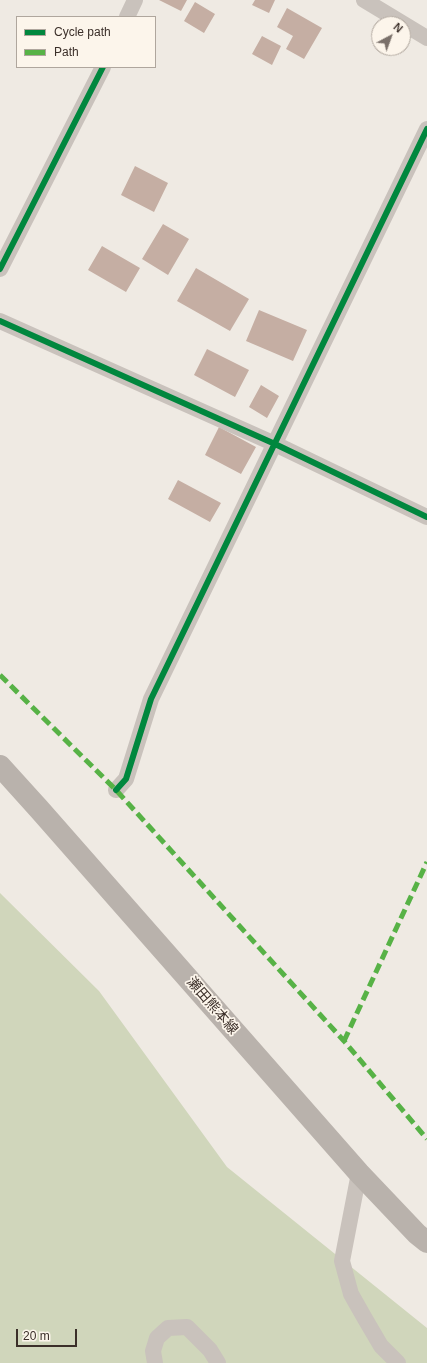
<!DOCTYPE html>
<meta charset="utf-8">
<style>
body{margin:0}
#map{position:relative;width:427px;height:1363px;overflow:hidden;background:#efeae3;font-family:Helvetica,sans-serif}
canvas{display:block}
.legend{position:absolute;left:16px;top:16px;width:140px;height:52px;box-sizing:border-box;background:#fcf5eb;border:1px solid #afa69d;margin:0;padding:5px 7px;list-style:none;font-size:12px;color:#3b2f29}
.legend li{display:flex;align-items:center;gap:8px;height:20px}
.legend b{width:20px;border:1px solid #afa69d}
.north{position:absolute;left:371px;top:16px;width:40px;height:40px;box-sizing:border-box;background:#fcf5eb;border:1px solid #afa69d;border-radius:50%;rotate:41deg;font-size:11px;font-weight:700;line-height:16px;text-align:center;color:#3b2f29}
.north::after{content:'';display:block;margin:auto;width:14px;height:18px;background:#7a706a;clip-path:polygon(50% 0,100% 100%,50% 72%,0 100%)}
.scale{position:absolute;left:16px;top:1329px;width:61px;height:18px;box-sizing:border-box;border:2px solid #3b2f29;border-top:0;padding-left:5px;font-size:12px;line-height:14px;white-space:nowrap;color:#3b2f29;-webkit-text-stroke:3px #fcf5eb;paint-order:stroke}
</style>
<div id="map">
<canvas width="427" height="1363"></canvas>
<ul class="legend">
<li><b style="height:5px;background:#00873e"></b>Cycle path</li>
<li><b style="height:5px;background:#57b246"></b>Path</li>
</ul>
<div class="north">N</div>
<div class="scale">20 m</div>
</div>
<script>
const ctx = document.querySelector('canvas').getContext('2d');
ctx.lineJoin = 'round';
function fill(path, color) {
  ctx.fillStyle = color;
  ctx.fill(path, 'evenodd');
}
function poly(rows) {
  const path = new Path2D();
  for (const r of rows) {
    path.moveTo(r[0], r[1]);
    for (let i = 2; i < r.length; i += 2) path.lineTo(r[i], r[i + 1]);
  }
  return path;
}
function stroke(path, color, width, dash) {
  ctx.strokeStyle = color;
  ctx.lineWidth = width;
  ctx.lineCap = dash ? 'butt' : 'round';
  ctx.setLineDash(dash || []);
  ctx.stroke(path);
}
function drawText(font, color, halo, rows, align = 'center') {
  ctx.font = font + ' Helvetica,"Noto Sans JP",sans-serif';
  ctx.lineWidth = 3.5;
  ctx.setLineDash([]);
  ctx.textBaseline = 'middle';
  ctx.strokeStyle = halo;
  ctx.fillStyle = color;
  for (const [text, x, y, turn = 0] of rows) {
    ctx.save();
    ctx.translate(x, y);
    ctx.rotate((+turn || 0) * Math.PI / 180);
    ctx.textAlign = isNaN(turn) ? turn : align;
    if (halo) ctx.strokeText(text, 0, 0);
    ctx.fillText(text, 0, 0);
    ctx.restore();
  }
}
fill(poly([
 [0,893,99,991,227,1167,427,1328,427,1363,0,1363]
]), '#d0d6bb');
fill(poly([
 [159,0,187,0,181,11],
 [255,0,275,0,269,13,252,5],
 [195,2,215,14,204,33,184,21],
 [287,8,322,28,304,59,286,49,293,36,277,27],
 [262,36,281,46,272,65,252,54],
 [135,166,168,183,154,212,121,195],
 [163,224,189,239,168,275,142,259],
 [102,246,140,268,126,292,88,270],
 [196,268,249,299,230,331,177,301],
 [259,310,307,330,293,361,246,341],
 [207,349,249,370,235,397,194,375],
 [261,385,279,396,267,418,249,407],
 [219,427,256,447,241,474,205,455],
 [178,480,221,503,210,522,168,499]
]), '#c5aea3');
stroke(poly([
 [364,0,427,38],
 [127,17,135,0],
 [0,269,103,67],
 [0,321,275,444,427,517],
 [116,790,126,779,151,699,427,129],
 [359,1173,342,1261,351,1294,364,1317,381,1346,398,1363],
 [155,1363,153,1351,157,1338,168,1328,187,1327,210,1350,218,1363]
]), '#c9c2bc', 16);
stroke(poly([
 [0,766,39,809,359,1173,417,1234,427,1242]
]), '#b9b2ac', 22);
stroke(poly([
 [0,675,116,790,344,1041,427,1139],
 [344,1041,427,862]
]), '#57b246', 5, [10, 5]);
stroke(poly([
 [0,269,103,67],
 [0,321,275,444,427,517],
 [116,790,126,779,151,699,427,129]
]), '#00873e', 6);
drawText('14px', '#3b2f29', '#fcf5eb', [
 ["瀬田熊本線",212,1006,49]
]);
</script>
